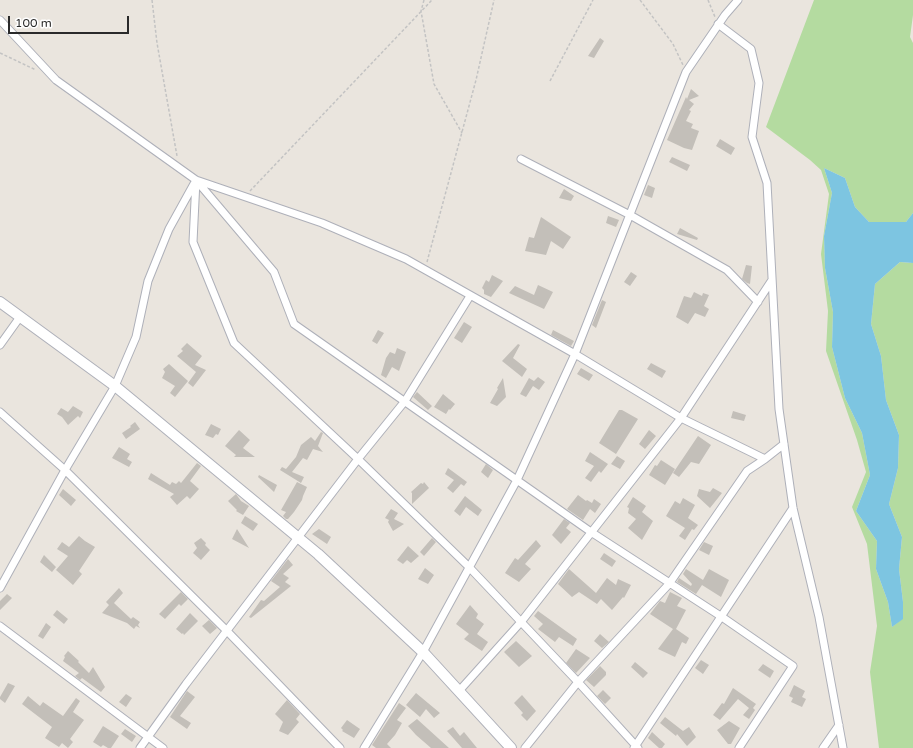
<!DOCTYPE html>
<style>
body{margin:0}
#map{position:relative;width:913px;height:748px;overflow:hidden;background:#eae5de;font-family:"Varela Round",sans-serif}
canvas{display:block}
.scale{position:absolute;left:8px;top:16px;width:121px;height:18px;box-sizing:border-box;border:2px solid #2a2a2a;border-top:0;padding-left:5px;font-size:12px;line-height:14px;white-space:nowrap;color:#2a2a2a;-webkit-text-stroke:3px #fff;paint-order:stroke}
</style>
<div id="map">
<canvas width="913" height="748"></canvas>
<div class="scale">100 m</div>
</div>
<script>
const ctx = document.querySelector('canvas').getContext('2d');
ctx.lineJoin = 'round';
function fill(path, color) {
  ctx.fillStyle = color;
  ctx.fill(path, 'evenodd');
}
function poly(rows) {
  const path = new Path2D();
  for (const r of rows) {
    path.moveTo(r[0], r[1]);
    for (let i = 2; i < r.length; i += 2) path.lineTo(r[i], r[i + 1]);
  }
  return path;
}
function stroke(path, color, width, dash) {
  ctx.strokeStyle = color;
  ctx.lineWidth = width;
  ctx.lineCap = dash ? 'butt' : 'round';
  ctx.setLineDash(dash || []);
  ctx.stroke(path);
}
fill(poly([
 [814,0,913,0,913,15,910,37,913,43,913,213,906,222,869,222,855,207,845,178,824,168,832,193,824,236,825,268,833,312,832,347,845,398,862,433,870,475,856,511,877,541,876,569,888,602,892,627,903,618,903,602,899,569,902,537,889,504,898,468,899,435,886,400,881,356,871,324,875,284,900,262,913,263,913,748,879,748,870,672,877,626,867,544,852,507,866,472,857,440,826,351,828,311,821,254,829,194,821,170,810,160,766,127]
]), '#b4dba0');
fill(poly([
 [824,168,845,178,855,207,869,222,906,222,913,213,913,263,900,262,875,284,871,324,881,356,886,400,899,435,898,468,889,504,902,537,899,569,903,602,903,619,892,627,888,602,876,569,877,541,856,511,870,475,862,433,845,398,832,347,833,312,825,268,824,236,832,193]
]), '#7dc5e1');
fill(poly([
 [600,38,604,41,594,58,588,56],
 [691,89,699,96,689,100,694,104,689,110,691,111,686,121,693,124,691,128,699,131,692,150,684,148,667,140,686,97,687,99],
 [720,139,735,148,731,155,716,146],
 [672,157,690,165,687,171,669,162],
 [648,185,655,188,652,198,644,195],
 [564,189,574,196,571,201,559,198],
 [608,216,619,220,616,227,606,223],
 [541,217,571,237,563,249,551,241,546,255,525,251,529,237,534,238],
 [680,228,698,238,697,240,677,234],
 [746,265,752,266,750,284,747,283,742,279],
 [631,272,637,276,630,286,624,282],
 [492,275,503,281,491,297,484,294,484,290,482,288,486,280,489,282],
 [538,285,553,292,544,309,509,293,515,286,534,295],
 [694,292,702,296,703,293,709,295,704,306,709,309,705,317,695,313,688,324,676,317,684,296,691,298],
 [602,300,606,302,596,328,592,325],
 [464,322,472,327,462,343,454,338],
 [378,330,384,333,377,344,372,341],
 [553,330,574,341,571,346,551,335],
 [187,343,202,356,195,365,206,370,193,387,188,383,196,372,177,356,183,351,181,349],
 [518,344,520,345,513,358,527,369,522,377,502,361],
 [397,348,406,352,399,371,392,367,386,378,381,375,386,358,390,352,395,354],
 [651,363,666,371,662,378,647,369],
 [169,364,188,381,175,397,170,393,175,386,162,378,165,372,163,369],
 [581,368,593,375,589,381,577,374],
 [538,377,545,382,539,390,533,386,526,397,520,394,529,378,534,381],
 [503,378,506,397,497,406,490,403,498,389,497,388],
 [417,392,432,406,428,410,413,397],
 [443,394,455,404,450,410,449,409,446,414,434,407],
 [73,406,83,412,80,418,78,416,68,425,62,417,57,414,61,408,68,412],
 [619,410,622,410,638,419,616,454,599,443],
 [733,411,746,415,744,421,731,418],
 [135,422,140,429,126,439,122,433,131,427,130,426],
 [211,424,221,429,218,435,216,434,213,438,205,435],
 [239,430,250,440,243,448,255,457,234,457,236,455,225,446],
 [649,430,656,436,645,449,639,444],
 [321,432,323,433,318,446,323,452,313,449,307,460,303,458,292,472,304,477,301,483,280,470,282,467,286,469,296,457,301,445,311,437,315,441],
 [698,436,711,445,699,464,691,462,679,477,673,473],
 [119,447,130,454,127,459,132,462,129,467,112,458],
 [590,452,608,464,601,473,599,471,591,482,585,478,594,466,585,461],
 [617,456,625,461,620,469,611,464],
 [661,460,675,469,665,485,649,475,655,465,657,466],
 [197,463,201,466,190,481,199,489,190,499,187,496,177,505,170,497,174,494,148,479,151,473,170,485,172,482,176,484,179,481,181,483],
 [486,464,493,470,488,478,481,472],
 [448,468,467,482,464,486,461,484,453,493,447,488,454,480,445,474],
 [259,475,277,485,274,492,258,477],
 [297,482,307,487,303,496,302,500,294,512,288,519,286,519,283,516,286,512,281,510],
 [424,482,429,488,412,504,412,493,411,492,421,483,423,484],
 [713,488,722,493,710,508,697,496,699,489,710,492],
 [63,489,76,500,71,506,59,495],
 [236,494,241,501,249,506,243,515,236,511,237,510,228,501],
 [578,495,586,501,587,500,592,503,594,499,601,504,595,513,590,509,583,520,567,509],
 [465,496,482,510,478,516,466,507,460,516,454,511],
 [633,497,646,506,642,512,653,521,642,540,628,528,636,519,628,513,629,508,627,507],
 [683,498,695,505,688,518,698,525,694,530,692,529,685,540,679,536,685,528,666,516,675,501,680,504],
 [391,509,398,513,394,519,404,524,393,531,388,522,389,520,385,518],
 [245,516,258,524,253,531,241,523],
 [564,519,570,523,566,528,571,532,561,544,552,535],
 [237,529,249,548,232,539],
 [319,529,331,537,327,544,312,534],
 [79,536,85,541,95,547,79,571,82,574,73,585,56,570,68,556,57,549,62,542,69,547],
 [201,538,206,543,205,545,210,550,201,560,193,553,197,548,194,543],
 [432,538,436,542,424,556,420,552],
 [536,540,541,546,525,564,531,569,519,582,505,573,515,558,518,560],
 [704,542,713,546,709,555,699,550],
 [408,546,419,556,411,563,407,560,403,564,397,560],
 [604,553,616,561,612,567,600,559],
 [44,555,56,567,52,572,40,562],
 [288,559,293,565,283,574,289,578,285,582,291,586,251,618,249,617,261,600,264,601,280,587,271,581],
 [425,568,434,575,428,584,418,579],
 [569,569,596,593,607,578,616,585,618,579,631,585,624,598,623,597,612,610,601,599,597,604,579,592,572,597,558,584],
 [686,569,703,580,709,569,729,580,721,597,702,585,696,594,677,582,679,578,691,586,692,584,683,574],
 [119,588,123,593,114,603,131,619,133,617,140,622,138,625,140,628,136,626,134,629,127,623,102,613,109,605,106,602],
 [181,592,188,599,181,606,179,604,165,619,159,614],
 [670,592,682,598,677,606,686,610,676,629,689,638,686,644,682,642,675,657,658,649,673,629,650,614,660,601,665,603],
 [7,594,12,598,0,610,0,601],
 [470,605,478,614,476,618,484,624,477,634,488,642,482,651,464,639,469,634,456,624],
 [57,610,68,619,64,624,53,615],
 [538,611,577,639,573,646,559,637,555,642,538,629,543,624,534,616],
 [190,613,198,621,184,635,183,633,182,634,176,629],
 [209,620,217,628,210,634,202,626],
 [46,623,51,627,43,639,38,636],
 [600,634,609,642,602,648,594,641],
 [516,641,532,656,519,667,504,652],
 [576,649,590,658,576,673,566,663],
 [68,651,79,661,78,662,89,673,93,667,105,687,101,692,82,678,80,680,75,676,79,673,63,661,65,657,64,656],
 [701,660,709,665,703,674,695,668],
 [635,662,648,673,643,678,631,667],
 [763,664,774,671,770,678,758,670],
 [600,666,606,672,606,675,594,687,586,680],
 [8,683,15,686,5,703,0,699,0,697],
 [794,685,805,691,802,697,806,699,802,707,791,702,793,698,789,696],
 [733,688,756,704,753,708,755,710,749,719,743,715,749,708,738,699,720,720,713,715,722,703,724,704],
 [603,690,611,698,605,704,597,696],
 [187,691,195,697,180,716,191,723,187,729,170,717],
 [416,693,440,713,434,718,426,709,420,717,406,705],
 [126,694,132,698,126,707,119,702],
 [522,695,536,711,527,721,521,715,523,713,514,703],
 [28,696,40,706,43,702,63,716,76,698,80,701,73,712,84,720,70,739,73,742,68,748,62,743,59,747,45,738,52,727,22,704],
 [287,700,300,714,296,719,299,722,288,735,279,731,283,722,275,714],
 [399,703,406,708,397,720,402,723,395,735,387,744,391,748,376,748,372,745],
 [665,717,683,731,689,727,696,737,687,746,677,734,676,736,660,723],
 [417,719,449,748,431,748,416,735,408,726],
 [347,720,360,729,354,738,342,731,343,730,341,728],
 [729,721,740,728,731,744,728,744,717,730],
 [103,726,119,736,111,748,108,748,103,745,101,747,93,742],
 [453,727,460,736,464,732,477,748,462,748,447,731],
 [125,729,136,736,132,742,121,734],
 [652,732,665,744,662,748,659,748,648,738]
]), '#c3bfb9');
const minor = poly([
 [0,20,56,80,196,180,274,272,294,324,591,532,722,617,793,666,739,748],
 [718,24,751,49,759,83,752,137,767,183,779,409,793,508,819,617,843,748],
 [521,159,630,215,727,270,758,302],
 [196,180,193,242,234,343,358,459,469,567,578,682,638,748],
 [196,180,322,223,406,259,575,354,681,418,765,459],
 [0,345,20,317],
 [0,412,65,470,227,631,340,748],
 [0,588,65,470,115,386,136,337,148,281,169,229,195,182],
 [0,626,163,748],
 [459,691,521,622,681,418,772,280],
 [140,748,186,684,358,459,405,401,470,296],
 [364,748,423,652,517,480,575,354,686,72,725,15,738,0],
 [525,748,578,682,669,584,747,471,765,459,784,444],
 [634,748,793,508],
 [823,748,839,725]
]);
const secondary = poly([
 [0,302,115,386,318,554,423,652,511,748]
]);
stroke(minor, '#aeb0b9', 9);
stroke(secondary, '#aeb0b9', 12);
stroke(poly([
 [152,0,157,43,177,156],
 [424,0,421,11,434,84,462,133],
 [640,0,673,44,683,65],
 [708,0,715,17],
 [0,53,36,70],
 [550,81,593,0],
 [250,191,432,0],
 [427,262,476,80,494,0]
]), '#c3c3c3', 1.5, [3, 2]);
stroke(minor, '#fff', 7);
stroke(secondary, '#fff', 10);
</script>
